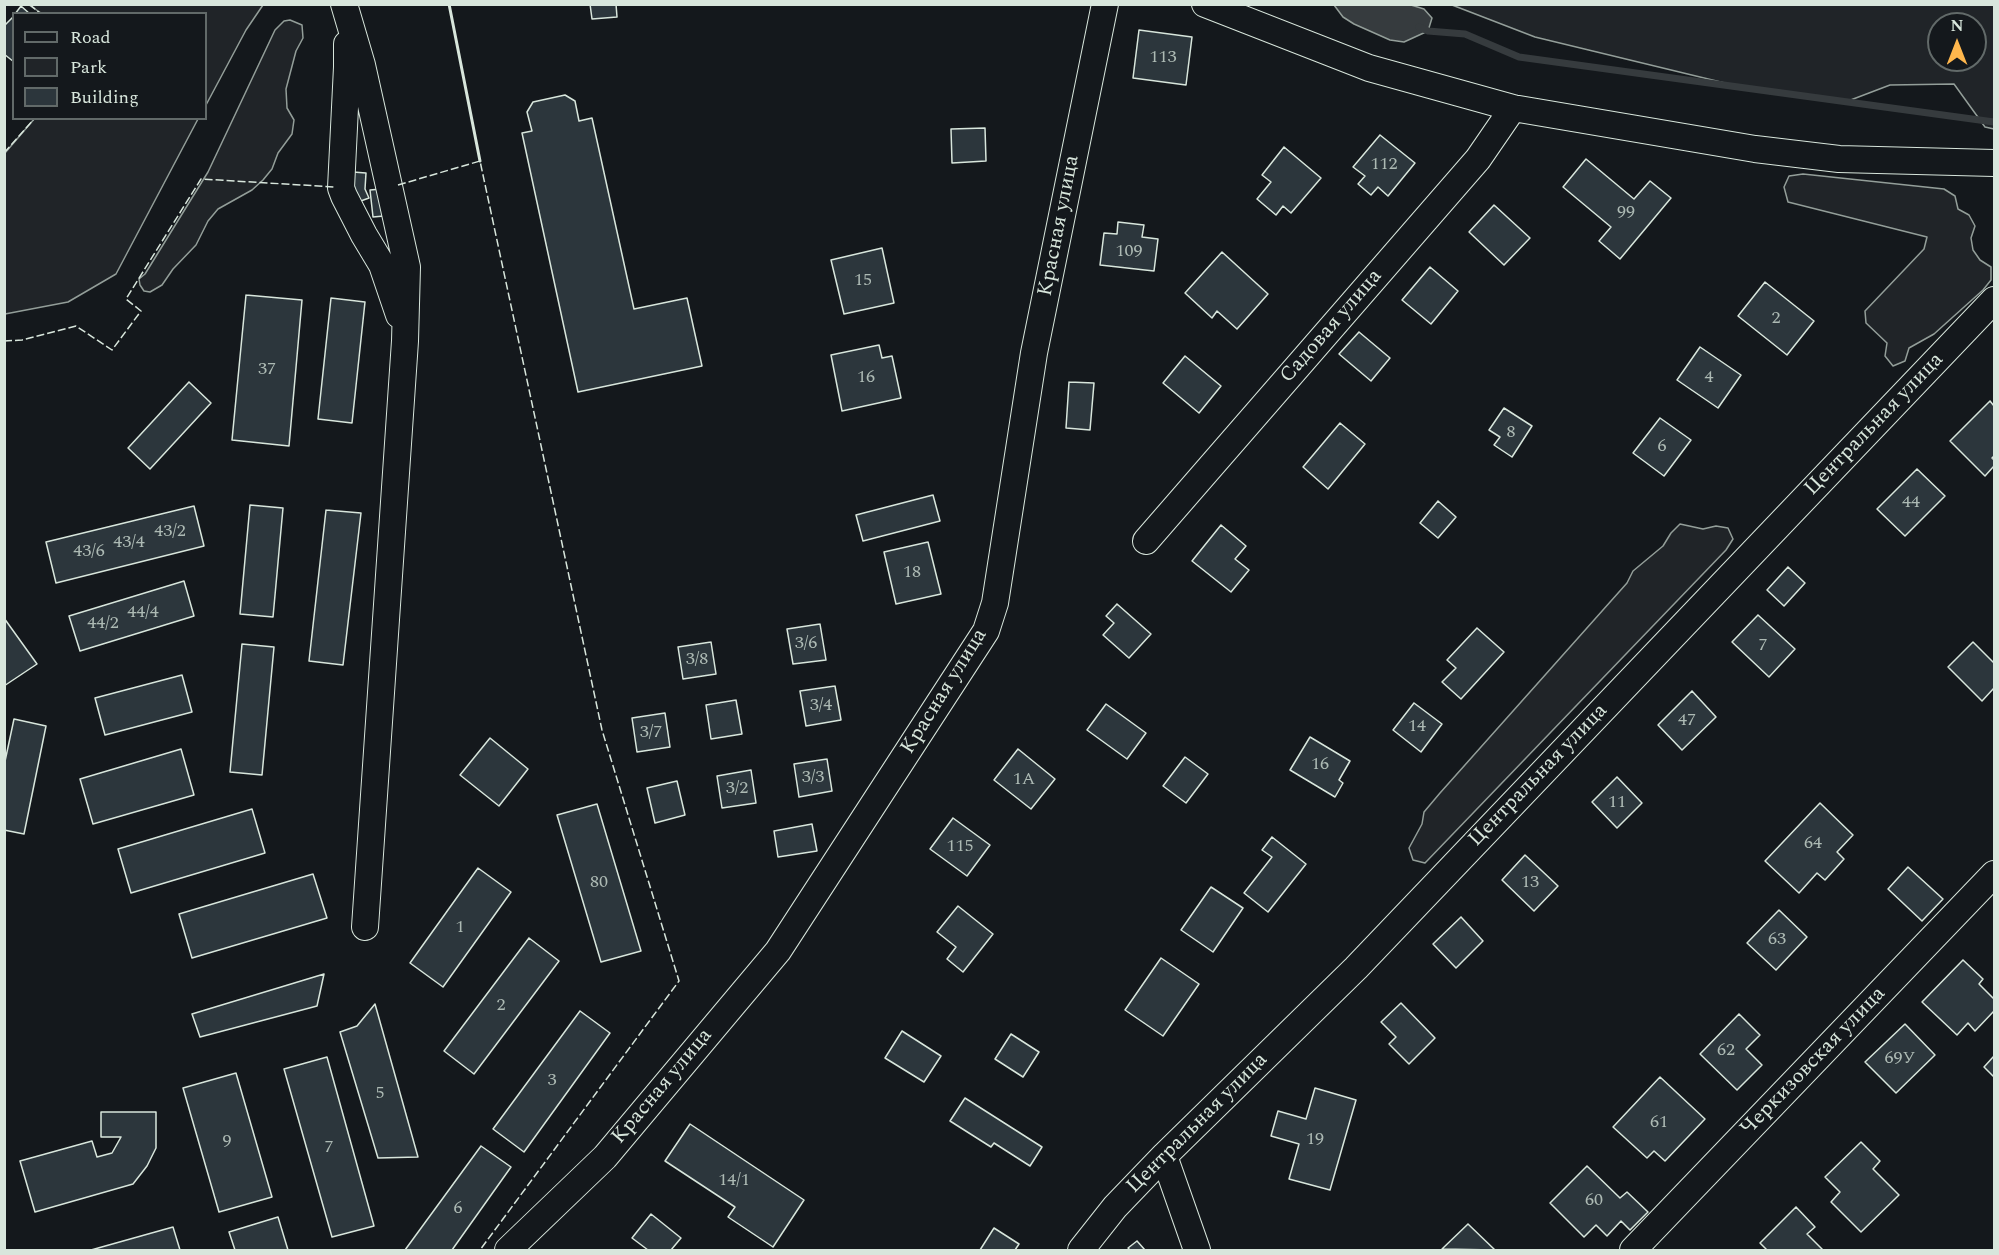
<!DOCTYPE html>
<meta charset="utf-8">
<style>
body{margin:0}
#map{position:relative;width:1999px;height:1255px;overflow:hidden;background:#14181c;font-family:Spectral,serif}
canvas{display:block}
.frame{position:absolute;inset:0;border:6px solid #d8e6dc;pointer-events:none}
.legend{position:absolute;left:12px;top:12px;width:195px;height:108px;box-sizing:border-box;background:#14181c;border:2px solid #626a69;margin:0;padding:8px 10px;list-style:none;font-size:18px;color:#d8e6dc}
.legend li{display:flex;align-items:center;gap:12px;height:30px}
.legend b{width:30px;border:2px solid #626a69}
.north{position:absolute;left:1927px;top:12px;width:60px;height:60px;box-sizing:border-box;background:#14181c;border:2px solid #626a69;border-radius:50%;rotate:0deg;font-size:16px;font-weight:700;line-height:24px;text-align:center;color:#d8e6dc}
.north::after{content:'';display:block;margin:auto;width:21px;height:27px;background:#ffb74d;clip-path:polygon(50% 0,100% 100%,50% 72%,0 100%)}
</style>
<div id="map">
<canvas width="1999" height="1255"></canvas>
<div class="frame"></div>
<ul class="legend">
<li><b style="height:8px;background:#14181c"></b>Road</li>
<li><b style="height:16px;background:#202428"></b>Park</li>
<li><b style="height:16px;background:#2c363c"></b>Building</li>
</ul>
<div class="north">N</div>
</div>
<script>
const ctx = document.querySelector('canvas').getContext('2d');
ctx.lineJoin = 'round';
function fill(path, color) {
  ctx.fillStyle = color;
  ctx.fill(path, 'evenodd');
}
function poly(rows) {
  const path = new Path2D();
  for (const r of rows) {
    path.moveTo(r[0], r[1]);
    for (let i = 2; i < r.length; i += 2) path.lineTo(r[i], r[i + 1]);
  }
  return path;
}
function stroke(path, color, width, dash) {
  ctx.strokeStyle = color;
  ctx.lineWidth = width;
  ctx.lineCap = dash ? 'butt' : 'round';
  ctx.setLineDash(dash || []);
  ctx.stroke(path);
}
function drawText(font, color, halo, rows, align = 'center') {
  ctx.font = font + ' Spectral,serif';
  ctx.lineWidth = 4.5;
  ctx.setLineDash([]);
  ctx.textBaseline = 'middle';
  ctx.strokeStyle = halo;
  ctx.fillStyle = color;
  for (const [text, x, y, turn = 0] of rows) {
    ctx.save();
    ctx.translate(x, y);
    ctx.rotate((+turn || 0) * Math.PI / 180);
    ctx.textAlign = isNaN(turn) ? turn : align;
    if (halo) ctx.strokeText(text, 0, 0);
    ctx.fillText(text, 0, 0);
    ctx.restore();
  }
}
const green = poly([
 [29,5,263,5,246,30,206,105,206,14,41,13,29,5],
 [1452,5,1994,5,1994,129,1985,127,1954,84,1890,85,1848,101,1766,93,1535,37,1452,5],
 [1939,24,1975,24,1975,60,1939,60,1939,24],
 [290,20,302,25,303,38,296,51,286,89,287,108,294,120,292,134,278,153,272,169,263,180,252,190,218,209,208,221,196,245,173,269,162,285,150,292,144,291,140,285,139,279,145,274,208,172,275,30,284,21,290,20],
 [35,118,198,119,116,274,68,302,5,314,5,153,35,118],
 [1803,174,1944,189,1955,196,1958,209,1969,215,1975,226,1971,238,1973,250,1980,260,1991,267,1991,280,1983,290,1934,334,1909,348,1905,361,1893,366,1885,356,1887,343,1866,323,1865,311,1924,249,1927,237,1788,202,1784,187,1789,176,1803,174],
 [1680,524,1703,529,1716,526,1728,528,1733,539,1726,550,1425,863,1413,860,1409,848,1422,824,1424,812,1440,793,1627,583,1633,571,1663,546,1671,533,1680,524]
]);
fill(green, '#202428');
stroke(green, '#939e99', 1.5);
const water = poly([
 [1334,5,1411,5,1424,9,1432,18,1428,31,1404,42,1390,40,1354,24,1343,17,1334,5]
]);
fill(water, '#363b3e');
stroke(water, '#939e99', 1.5);
stroke(poly([
 [1419,27,1428,31,1465,34,1519,57,1994,122]
]), '#363b3e', 7);
const building = poly([
 [590,4,616,4,617,17,592,19,590,4],
 [21,6,30,14,15,14,21,6],
 [14,16,14,62,4,54,4,26,14,16],
 [1139,30,1192,37,1186,85,1133,78,1139,30],
 [565,95,575,101,579,121,592,118,634,309,687,298,702,366,578,392,522,133,532,131,527,112,533,102,565,95],
 [985,128,986,161,952,163,951,129,985,128],
 [1380,135,1415,163,1388,196,1378,187,1371,195,1358,184,1365,176,1353,167,1380,135],
 [1284,147,1321,178,1291,213,1283,206,1276,215,1257,199,1271,182,1262,175,1284,147],
 [1586,159,1634,199,1650,181,1671,198,1620,259,1599,241,1611,227,1563,187,1586,159],
 [353,172,366,173,365,189,369,198,358,202,352,188,353,172],
 [381,189,384,216,373,217,370,190,381,189],
 [1494,205,1530,238,1504,265,1469,232,1494,205],
 [1118,222,1144,225,1142,237,1158,239,1154,271,1100,265,1104,233,1117,234,1118,222],
 [882,248,894,303,844,314,831,260,882,248],
 [1222,252,1268,294,1237,329,1217,311,1212,318,1185,293,1222,252],
 [1430,267,1458,291,1431,324,1402,300,1430,267],
 [1765,282,1814,321,1787,355,1738,316,1765,282],
 [246,295,302,300,289,446,232,440,246,295],
 [331,298,365,302,352,423,318,419,331,298],
 [1359,332,1390,358,1371,381,1339,354,1359,332],
 [879,345,882,358,892,356,901,398,842,411,831,355,879,345],
 [1700,347,1741,375,1718,408,1677,380,1700,347],
 [1185,356,1221,386,1199,413,1163,383,1185,356],
 [189,382,211,403,150,469,128,448,189,382],
 [1069,382,1094,383,1090,430,1066,428,1069,382],
 [1990,401,1994,406,1994,456,1992,458,1994,460,1994,466,1985,476,1950,441,1990,401],
 [1504,408,1532,426,1512,457,1494,445,1500,437,1489,430,1504,408],
 [1660,418,1691,440,1664,476,1633,453,1660,418],
 [1340,423,1365,444,1328,489,1303,467,1340,423],
 [1917,469,1945,496,1905,536,1877,509,1917,469],
 [933,495,940,521,863,541,856,515,933,495],
 [1438,501,1456,517,1438,538,1420,523,1438,501],
 [250,505,283,508,273,617,240,614,250,505],
 [194,506,204,546,56,583,46,542,194,506],
 [326,510,361,513,343,665,309,661,326,510],
 [1221,525,1246,546,1235,559,1249,570,1231,592,1192,561,1221,525],
 [928,542,941,594,896,604,884,552,928,542],
 [1788,567,1805,583,1784,606,1767,590,1788,567],
 [184,581,194,616,80,651,69,616,184,581],
 [1117,604,1151,634,1129,658,1103,635,1114,623,1106,616,1117,604],
 [1758,615,1795,649,1769,677,1732,642,1758,615],
 [4,618,37,664,4,686,4,618],
 [820,624,826,660,793,664,787,629,820,624],
 [1477,628,1504,652,1461,699,1442,682,1456,668,1447,660,1477,628],
 [711,642,716,674,683,679,678,647,711,642],
 [1973,642,1994,663,1994,688,1982,701,1948,667,1973,642],
 [242,644,274,647,262,775,230,772,242,644],
 [182,675,192,712,105,735,95,698,182,675],
 [835,686,841,720,806,726,800,691,835,686],
 [1692,691,1716,717,1682,750,1658,725,1692,691],
 [736,700,742,734,711,739,706,705,736,700],
 [1414,703,1442,724,1421,752,1393,730,1414,703],
 [1106,704,1146,733,1127,759,1087,730,1106,704],
 [665,713,670,747,637,752,632,718,665,713],
 [14,719,46,726,24,834,4,830,4,766,14,719],
 [1310,737,1350,761,1339,780,1343,783,1335,797,1290,770,1310,737],
 [490,738,528,769,499,806,460,775,490,738],
 [181,749,194,795,93,824,80,779,181,749],
 [1018,749,1055,779,1031,809,994,780,1018,749],
 [1185,757,1208,774,1186,803,1163,786,1185,757],
 [827,759,832,791,799,797,794,764,827,759],
 [751,770,756,803,722,808,717,776,751,770],
 [1617,777,1642,803,1617,828,1592,802,1617,777],
 [677,781,685,815,655,823,647,788,677,781],
 [1820,803,1853,835,1837,852,1844,859,1825,880,1817,873,1799,893,1765,861,1820,803],
 [597,804,641,951,601,962,557,815,597,804],
 [252,809,265,853,131,893,118,849,252,809],
 [953,818,990,845,967,876,930,849,953,818],
 [812,824,817,851,778,857,774,831,812,824],
 [1272,837,1306,864,1268,912,1244,893,1272,857,1262,850,1272,837],
 [1525,855,1558,886,1534,911,1502,880,1525,855],
 [1908,867,1943,899,1922,921,1888,889,1908,867],
 [478,868,511,892,443,987,410,963,478,868],
 [313,874,327,918,192,958,179,914,313,874],
 [1211,887,1243,908,1213,952,1181,930,1211,887],
 [958,906,993,934,963,972,947,959,956,947,937,932,958,906],
 [1779,910,1807,937,1776,970,1747,943,1779,910],
 [1461,917,1483,941,1456,968,1433,944,1461,917],
 [529,938,559,961,474,1074,444,1051,529,938],
 [1161,958,1199,984,1163,1036,1125,1010,1161,958],
 [1963,960,1983,979,1979,984,1994,999,1994,1011,1975,1031,1968,1023,1957,1035,1922,1002,1963,960],
 [324,974,317,1006,200,1037,192,1014,324,974],
 [1401,1003,1435,1038,1409,1064,1389,1044,1396,1037,1381,1022,1401,1003],
 [375,1004,418,1157,378,1158,340,1032,357,1026,375,1004],
 [580,1011,610,1033,524,1152,493,1129,580,1011],
 [1739,1014,1760,1035,1746,1049,1762,1065,1737,1090,1700,1054,1739,1014],
 [1905,1024,1935,1055,1896,1093,1865,1062,1905,1024],
 [902,1031,941,1056,924,1082,885,1058,902,1031],
 [1011,1034,1039,1052,1023,1077,995,1059,1011,1034],
 [1994,1056,1994,1077,1984,1067,1994,1056],
 [327,1057,374,1226,332,1237,284,1069,327,1057],
 [236,1073,272,1197,219,1212,183,1088,236,1073],
 [1660,1077,1705,1119,1665,1161,1654,1151,1647,1158,1613,1127,1660,1077],
 [1315,1088,1356,1100,1330,1190,1289,1179,1299,1144,1271,1136,1278,1111,1306,1119,1315,1088],
 [965,1098,1042,1147,1030,1166,994,1143,991,1147,950,1121,965,1098],
 [101,1112,156,1112,156,1148,147,1166,133,1184,35,1212,20,1161,92,1141,97,1157,112,1153,121,1137,101,1137,101,1112],
 [690,1124,804,1200,773,1247,728,1217,735,1207,665,1161,690,1124],
 [1861,1142,1880,1161,1873,1169,1899,1195,1861,1232,1831,1202,1840,1192,1825,1177,1861,1142],
 [481,1146,511,1167,452,1250,405,1250,481,1146],
 [1587,1166,1620,1198,1627,1192,1648,1212,1630,1230,1621,1221,1607,1236,1596,1225,1584,1237,1550,1203,1587,1166],
 [1796,1207,1815,1227,1807,1234,1823,1250,1767,1250,1760,1243,1796,1207],
 [651,1214,681,1238,671,1250,648,1250,632,1238,651,1214],
 [278,1217,288,1250,235,1250,229,1232,278,1217],
 [1468,1224,1495,1250,1442,1249,1468,1224],
 [173,1227,180,1250,91,1250,173,1227],
 [994,1228,1019,1244,1015,1250,980,1250,994,1228],
 [1137,1241,1145,1250,1130,1250,1128,1248,1137,1241]
]);
fill(building, '#2c363c');
stroke(building, '#d8e6dc', 1.5);
const minor = poly([
 [344,4,362,65,407,267,405,341,365,927],
 [1205,4,1369,68,1513,108,1755,149,1839,159,1994,163],
 [347,44,347,67,341,188,344,196,364,235,382,265,399,315],
 [1146,541,1478,159,1513,108],
 [1164,1156,1197,1250],
 [508,1250,605,1157,778,951,986,631,995,603,1034,353,1105,4],
 [1081,1250,1115,1207,1164,1156,1356,968,1994,300],
 [1633,1250,1994,874]
]);
stroke(minor, '#d8e6dc', 28);
stroke(minor, '#14181c', 26);
stroke(poly([
 [29,4,41,14],
 [4,153,35,118],
 [398,185,480,161,602,730,679,981,480,1250],
 [4,341,22,340,76,326,112,350,141,311,126,299,201,179,335,187]
]), '#d8e6dc', 1.5, [8, 3]);
stroke(poly([
 [449,4,480,161]
]), '#d8e6dc', 3);
drawText('18px', '#adbab4', null, [
 ["113",1163,58],
 ["112",1384,165],
 ["99",1626,213],
 ["109",1129,252],
 ["15",863,281],
 ["2",1776,319],
 ["37",267,370],
 ["16",866,378],
 ["4",1709,378],
 ["8",1511,433],
 ["6",1662,447],
 ["44",1911,503],
 ["43/2",170,532],
 ["43/4",129,543],
 ["43/6",89,552],
 ["18",912,573],
 ["44/4",143,613],
 ["44/2",103,624],
 ["3/6",806,644],
 ["7",1763,646],
 ["3/8",697,660],
 ["3/4",821,706],
 ["47",1687,721],
 ["14",1417,727],
 ["3/7",651,733],
 ["16",1320,765],
 ["3/3",813,778],
 ["1А",1024,780],
 ["3/2",737,789],
 ["11",1617,803],
 ["64",1813,844],
 ["115",960,847],
 ["80",599,883],
 ["13",1530,883],
 ["1",460,928],
 ["63",1777,940],
 ["2",501,1006],
 ["62",1726,1051],
 ["69У",1900,1059],
 ["3",552,1081],
 ["5",380,1094],
 ["61",1659,1123],
 ["19",1315,1140],
 ["9",227,1142],
 ["7",329,1148],
 ["14/1",734,1181],
 ["60",1594,1201],
 ["6",458,1209]
]);
drawText('21px', '#d8e6dc', '#14181c', [
 ["Красная улица",1060,226,-79],
 ["Садовая улица",1332,327,-49],
 ["Центральная улица",1875,425,-46],
 ["Красная улица",945,692,-58],
 ["Центральная улица",1539,776,-46],
 ["Черкизовская улица",1814,1062,-46],
 ["Красная улица",663,1087,-50],
 ["Центральная улица",1198,1124,-45]
]);
</script>
